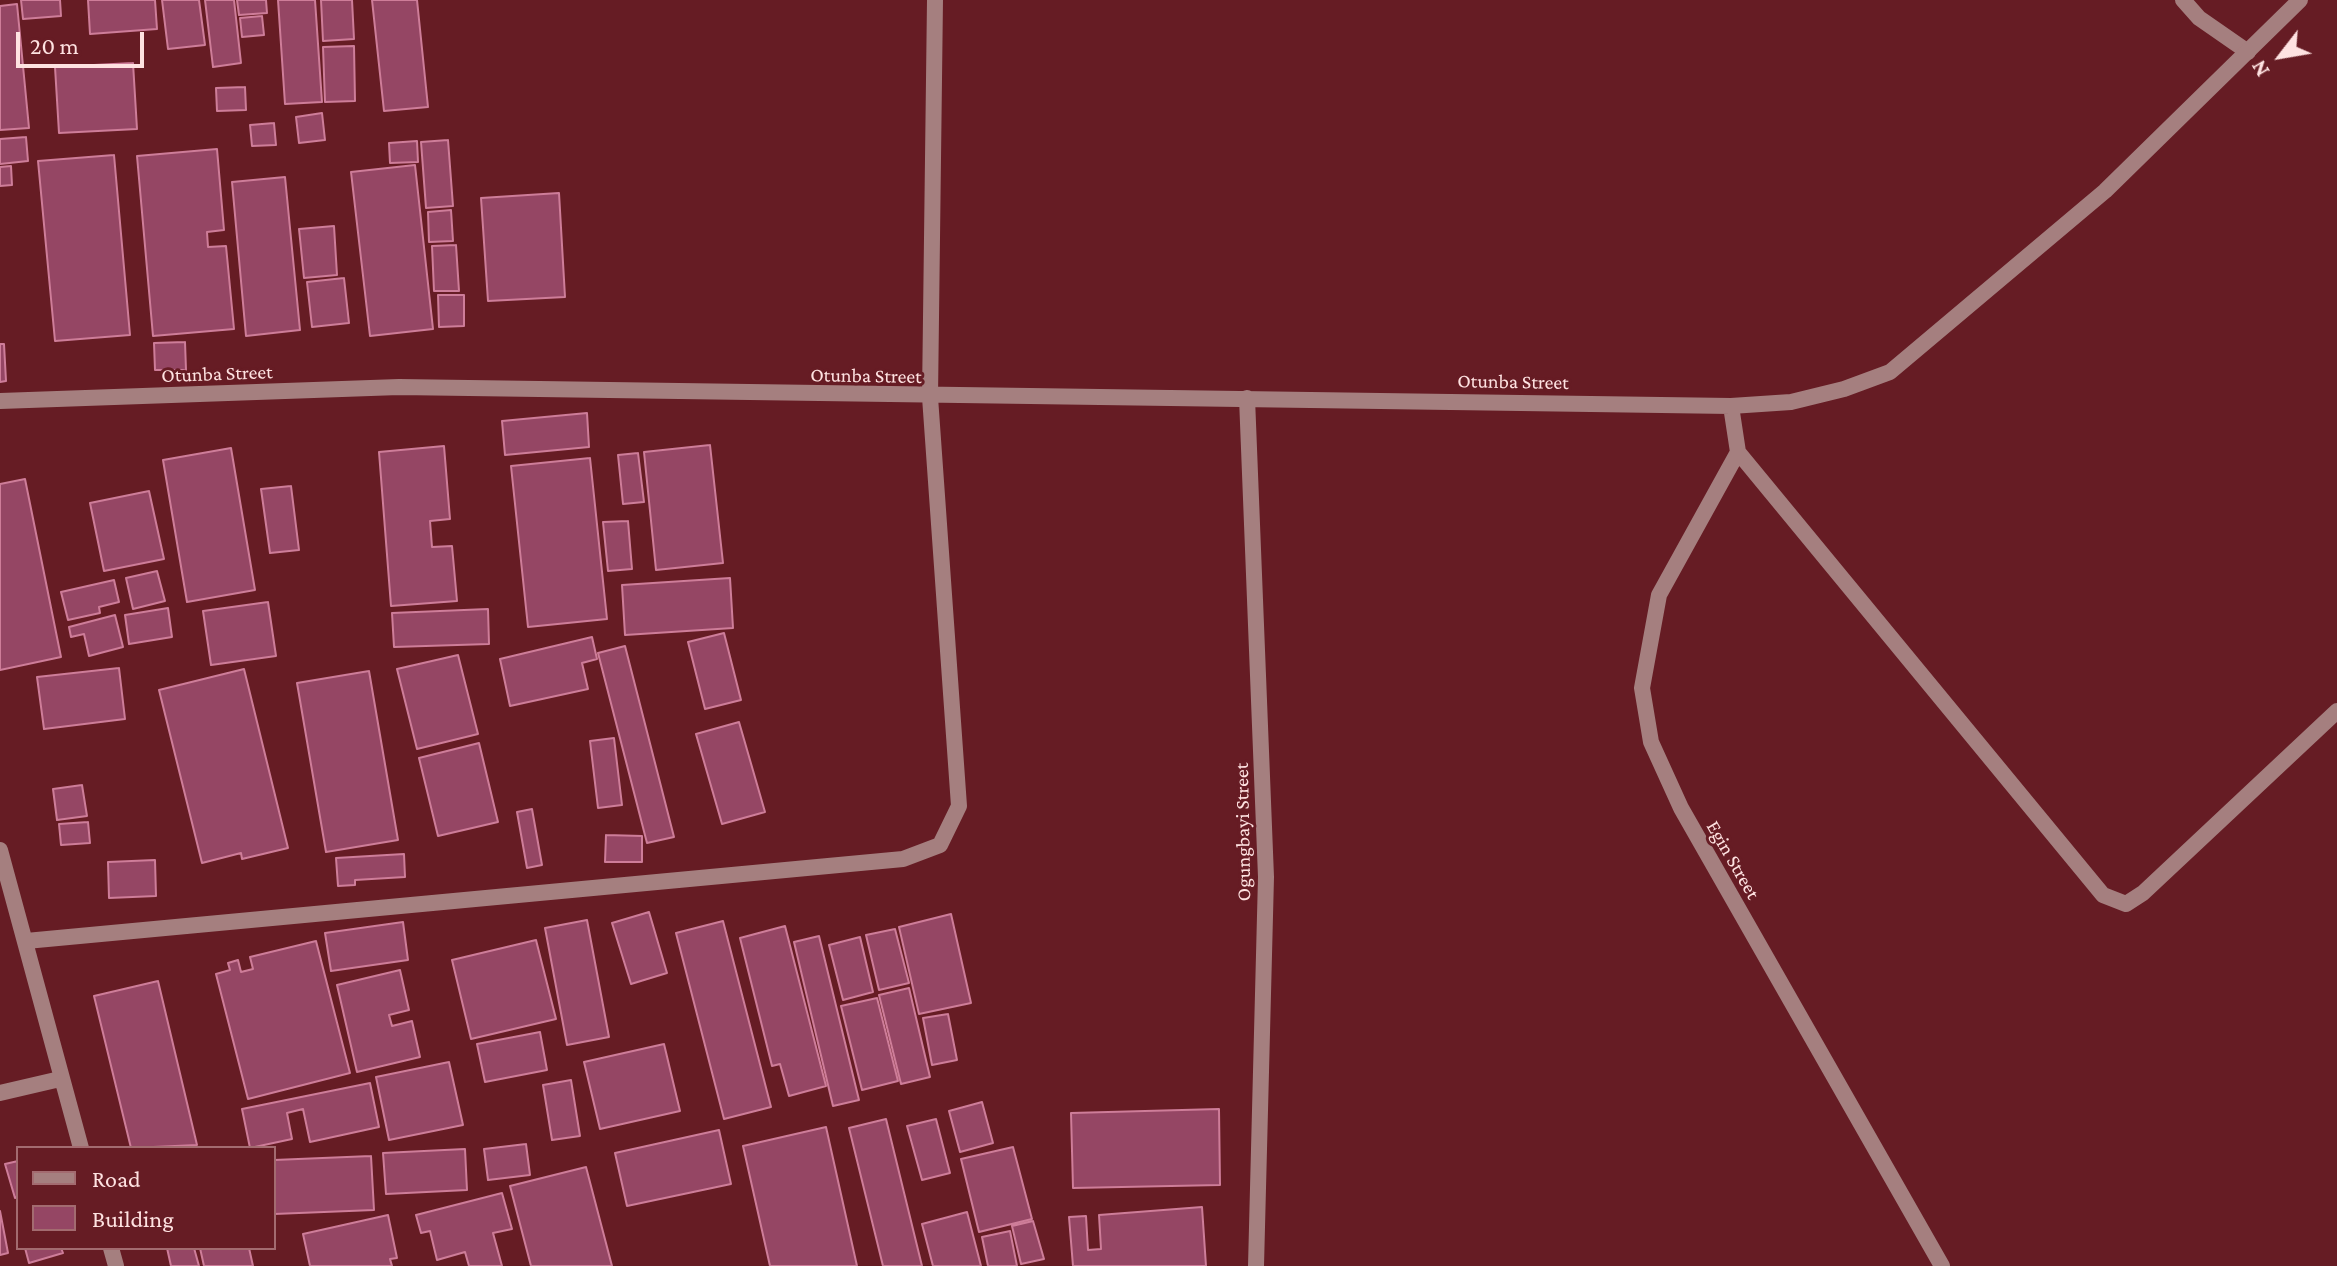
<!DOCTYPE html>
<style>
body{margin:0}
#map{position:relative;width:2337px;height:1266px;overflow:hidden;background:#661c24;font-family:"Crimson Pro",serif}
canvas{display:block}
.legend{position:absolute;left:16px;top:1146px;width:260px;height:104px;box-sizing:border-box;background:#661c24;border:2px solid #a36b70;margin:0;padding:10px 14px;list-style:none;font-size:24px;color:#fee2e1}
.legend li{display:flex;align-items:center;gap:16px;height:40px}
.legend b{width:40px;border:2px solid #a36b70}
.north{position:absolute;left:2241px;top:16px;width:80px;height:80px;-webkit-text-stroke:6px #661c24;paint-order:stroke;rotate:239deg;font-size:22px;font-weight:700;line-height:32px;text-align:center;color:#fee2e1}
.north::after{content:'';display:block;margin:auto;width:28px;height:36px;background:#fee2e1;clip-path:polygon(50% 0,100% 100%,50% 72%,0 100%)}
.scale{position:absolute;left:16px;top:32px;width:128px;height:36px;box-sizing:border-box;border:4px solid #fee2e1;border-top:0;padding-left:10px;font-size:24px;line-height:28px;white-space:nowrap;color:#fee2e1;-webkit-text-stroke:6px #661c24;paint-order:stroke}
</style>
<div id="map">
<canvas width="2337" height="1266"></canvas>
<ul class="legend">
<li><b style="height:10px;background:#a57f7f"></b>Road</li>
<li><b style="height:22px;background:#954664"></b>Building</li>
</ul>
<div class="north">N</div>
<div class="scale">20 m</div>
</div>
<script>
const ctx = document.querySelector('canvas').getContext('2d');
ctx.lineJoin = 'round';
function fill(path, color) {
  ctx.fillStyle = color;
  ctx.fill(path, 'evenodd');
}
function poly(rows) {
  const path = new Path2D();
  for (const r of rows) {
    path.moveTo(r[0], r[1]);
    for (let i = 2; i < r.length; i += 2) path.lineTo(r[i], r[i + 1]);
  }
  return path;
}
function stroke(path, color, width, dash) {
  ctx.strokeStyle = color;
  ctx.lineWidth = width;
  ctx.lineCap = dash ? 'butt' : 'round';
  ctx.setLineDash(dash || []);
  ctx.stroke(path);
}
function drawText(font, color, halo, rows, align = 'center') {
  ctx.font = font + ' "Crimson Pro",serif';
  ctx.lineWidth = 6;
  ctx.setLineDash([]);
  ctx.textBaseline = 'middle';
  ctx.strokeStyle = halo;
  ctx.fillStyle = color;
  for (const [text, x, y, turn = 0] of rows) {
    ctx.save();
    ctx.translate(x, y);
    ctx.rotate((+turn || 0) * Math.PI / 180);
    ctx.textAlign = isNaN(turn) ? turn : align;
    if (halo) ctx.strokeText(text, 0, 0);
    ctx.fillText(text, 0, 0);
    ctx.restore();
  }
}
const building = poly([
 [21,0,60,0,61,16,23,19,21,0],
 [88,0,155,0,157,29,90,34,88,0],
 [162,0,199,0,205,45,168,49,162,0],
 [205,0,234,0,241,63,213,67,205,0],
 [237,0,266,0,267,13,239,15,237,0],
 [278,0,315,0,322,102,285,104,278,0],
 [321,0,352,0,354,39,323,41,321,0],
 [372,0,417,0,428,107,384,111,372,0],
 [17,4,29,128,0,130,0,6,17,4],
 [262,16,264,35,242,37,240,18,262,16],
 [354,46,355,101,325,102,323,47,354,46],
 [133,63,137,129,59,133,55,67,133,63],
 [245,87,246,110,217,111,216,88,245,87],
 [322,113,325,140,299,143,296,117,322,113],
 [274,123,276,145,252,146,250,125,274,123],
 [26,137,28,161,0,164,0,139,26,137],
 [448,140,453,206,426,208,421,142,448,140],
 [417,141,418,162,390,163,389,143,417,141],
 [217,149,224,230,207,232,208,247,226,246,234,329,153,336,137,156,217,149],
 [114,155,130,335,55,341,38,161,114,155],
 [415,165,433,329,370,336,351,172,415,165],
 [11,166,12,185,0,186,0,167,11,166],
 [285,177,300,330,246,336,232,182,285,177],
 [559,193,565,297,488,301,481,198,559,193],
 [451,210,453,241,429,242,428,212,451,210],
 [334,226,337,275,304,278,299,229,334,226],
 [456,245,459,291,434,291,432,246,456,245],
 [344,278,349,323,312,327,307,282,344,278],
 [438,295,464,295,464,326,439,327,438,295],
 [185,342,186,370,155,370,154,343,185,342],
 [0,344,4,344,6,381,0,382,0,344],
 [587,413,589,447,505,455,502,421,587,413],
 [710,445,723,563,656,570,644,452,710,445],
 [444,446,450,519,430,521,432,547,452,546,457,601,391,606,379,452,444,446],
 [231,448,255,590,187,602,163,460,231,448],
 [638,453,644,502,623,504,618,455,638,453],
 [590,458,607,619,528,627,511,466,590,458],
 [25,479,61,657,0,670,0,484,25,479],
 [291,486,299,550,270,553,261,489,291,486],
 [149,491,164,559,104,571,90,503,149,491],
 [628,521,632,569,608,571,603,522,628,521],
 [157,571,165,601,133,609,126,578,157,571],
 [730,578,733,628,625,635,622,585,730,578],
 [114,580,119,602,99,607,100,613,68,620,61,592,114,580],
 [268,602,276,656,211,665,203,611,268,602],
 [168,608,172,637,129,644,125,615,168,608],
 [488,609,489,644,394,647,392,613,488,609],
 [115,615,123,647,89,656,84,634,71,637,69,627,115,615],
 [724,633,741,700,705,709,688,642,724,633],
 [592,637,597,659,582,663,588,689,510,706,500,659,592,637],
 [625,646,674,837,647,843,598,653,625,646],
 [458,655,478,734,417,749,397,669,458,655],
 [119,668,125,719,44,729,37,677,119,668],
 [244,669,288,848,242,859,241,853,202,863,159,690,244,669],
 [369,671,398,840,326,852,297,683,369,671],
 [739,722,765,812,722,824,696,734,739,722],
 [614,738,622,805,598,808,590,741,614,738],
 [479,743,498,822,438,836,419,758,479,743],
 [82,785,87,816,57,820,53,789,82,785],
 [532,809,542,865,527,868,517,812,532,809],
 [88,822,90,843,61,845,59,824,88,822],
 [606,835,642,836,642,862,605,862,606,835],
 [404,854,405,877,355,880,355,885,338,886,336,858,404,854],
 [155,860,156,896,109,898,108,862,155,860],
 [649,912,667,973,631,984,612,923,649,912],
 [951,914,971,1003,919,1014,899,927,951,914],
 [587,920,609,1037,567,1045,545,928,587,920],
 [723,921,771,1107,724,1119,676,933,723,921],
 [403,922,408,960,331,971,325,933,403,922],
 [785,926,826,1086,789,1096,780,1064,772,1066,740,938,785,926],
 [895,929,909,983,879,990,866,935,895,929],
 [819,936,859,1100,833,1106,794,942,819,936],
 [860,937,873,992,843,1000,829,945,860,937],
 [536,940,556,1019,471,1039,452,960,536,940],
 [316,941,350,1073,248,1099,216,974,230,970,228,963,238,960,241,972,253,969,250,957,316,941],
 [400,970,409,1010,389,1015,392,1026,412,1021,420,1057,357,1072,337,985,400,970],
 [158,981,197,1145,131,1148,94,996,158,981],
 [909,988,930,1077,901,1084,879,995,909,988],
 [877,998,898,1081,862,1090,841,1006,877,998],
 [948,1014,957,1060,932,1065,923,1018,948,1014],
 [540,1032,547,1070,485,1082,477,1044,540,1032],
 [664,1044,680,1111,600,1129,584,1062,664,1044],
 [449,1062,463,1125,389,1140,376,1077,449,1062],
 [571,1080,580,1136,552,1140,543,1085,571,1080],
 [370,1083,379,1127,310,1142,303,1109,287,1113,292,1139,250,1148,242,1109,370,1083],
 [982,1102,993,1143,960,1152,949,1111,982,1102],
 [1219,1109,1220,1185,1073,1188,1071,1113,1219,1109],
 [886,1119,922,1266,883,1266,849,1128,886,1119],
 [936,1119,950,1173,922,1180,907,1126,936,1119],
 [826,1127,857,1266,770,1266,743,1146,826,1127],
 [719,1130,731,1184,627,1206,615,1153,719,1130],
 [526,1144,530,1175,488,1180,484,1149,526,1144],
 [1013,1147,1032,1219,979,1232,961,1159,1013,1147],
 [465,1149,467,1190,386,1194,383,1153,465,1149],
 [371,1156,374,1210,274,1214,274,1160,371,1156],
 [18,1161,18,1197,15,1198,5,1164,18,1161],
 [586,1167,612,1266,531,1266,510,1186,586,1167],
 [502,1193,512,1229,493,1233,502,1266,469,1266,465,1252,437,1260,430,1231,421,1233,416,1215,502,1193],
 [1202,1207,1206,1266,1073,1266,1069,1217,1086,1216,1088,1250,1101,1249,1099,1215,1202,1207],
 [0,1211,8,1253,0,1255,0,1211],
 [967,1212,981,1266,933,1266,922,1224,967,1212],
 [388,1215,397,1258,390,1259,392,1266,310,1266,303,1234,388,1215],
 [1033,1221,1044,1259,1021,1264,1012,1226,1033,1221],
 [1010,1231,1017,1266,988,1266,982,1237,1010,1231],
 [25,1248,61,1248,63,1253,29,1263,25,1248],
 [167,1248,194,1248,199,1266,171,1266,167,1248],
 [200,1248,249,1248,253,1266,204,1266,200,1248]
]);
fill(building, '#954664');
stroke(building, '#ce7d99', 2);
stroke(poly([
 [2183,0,2199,18,2248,52]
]), '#a57f7f', 16);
stroke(poly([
 [2300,0,2105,191,1890,372,1844,389,1791,402,1731,406,1738,452,2103,895,2126,904,2143,893,2337,711],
 [1247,398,1266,877,1256,1266],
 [0,401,399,387,1731,406],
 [1738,452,1659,595,1642,688,1651,742,1681,808,1942,1266],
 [0,850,81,1148],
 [26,941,903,859,940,845,959,806,930,397,935,0],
 [0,1093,60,1079],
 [111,1248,116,1266]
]), '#a57f7f', 16);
drawText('20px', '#fee2e1', '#661c24', [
 ["Otunba Street",217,374,-2],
 ["Otunba Street",866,376,1],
 ["Otunba Street",1513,382,1],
 ["Ogungbayi Street",1243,832,-91],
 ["Egin Street",1733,860,60]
]);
</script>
